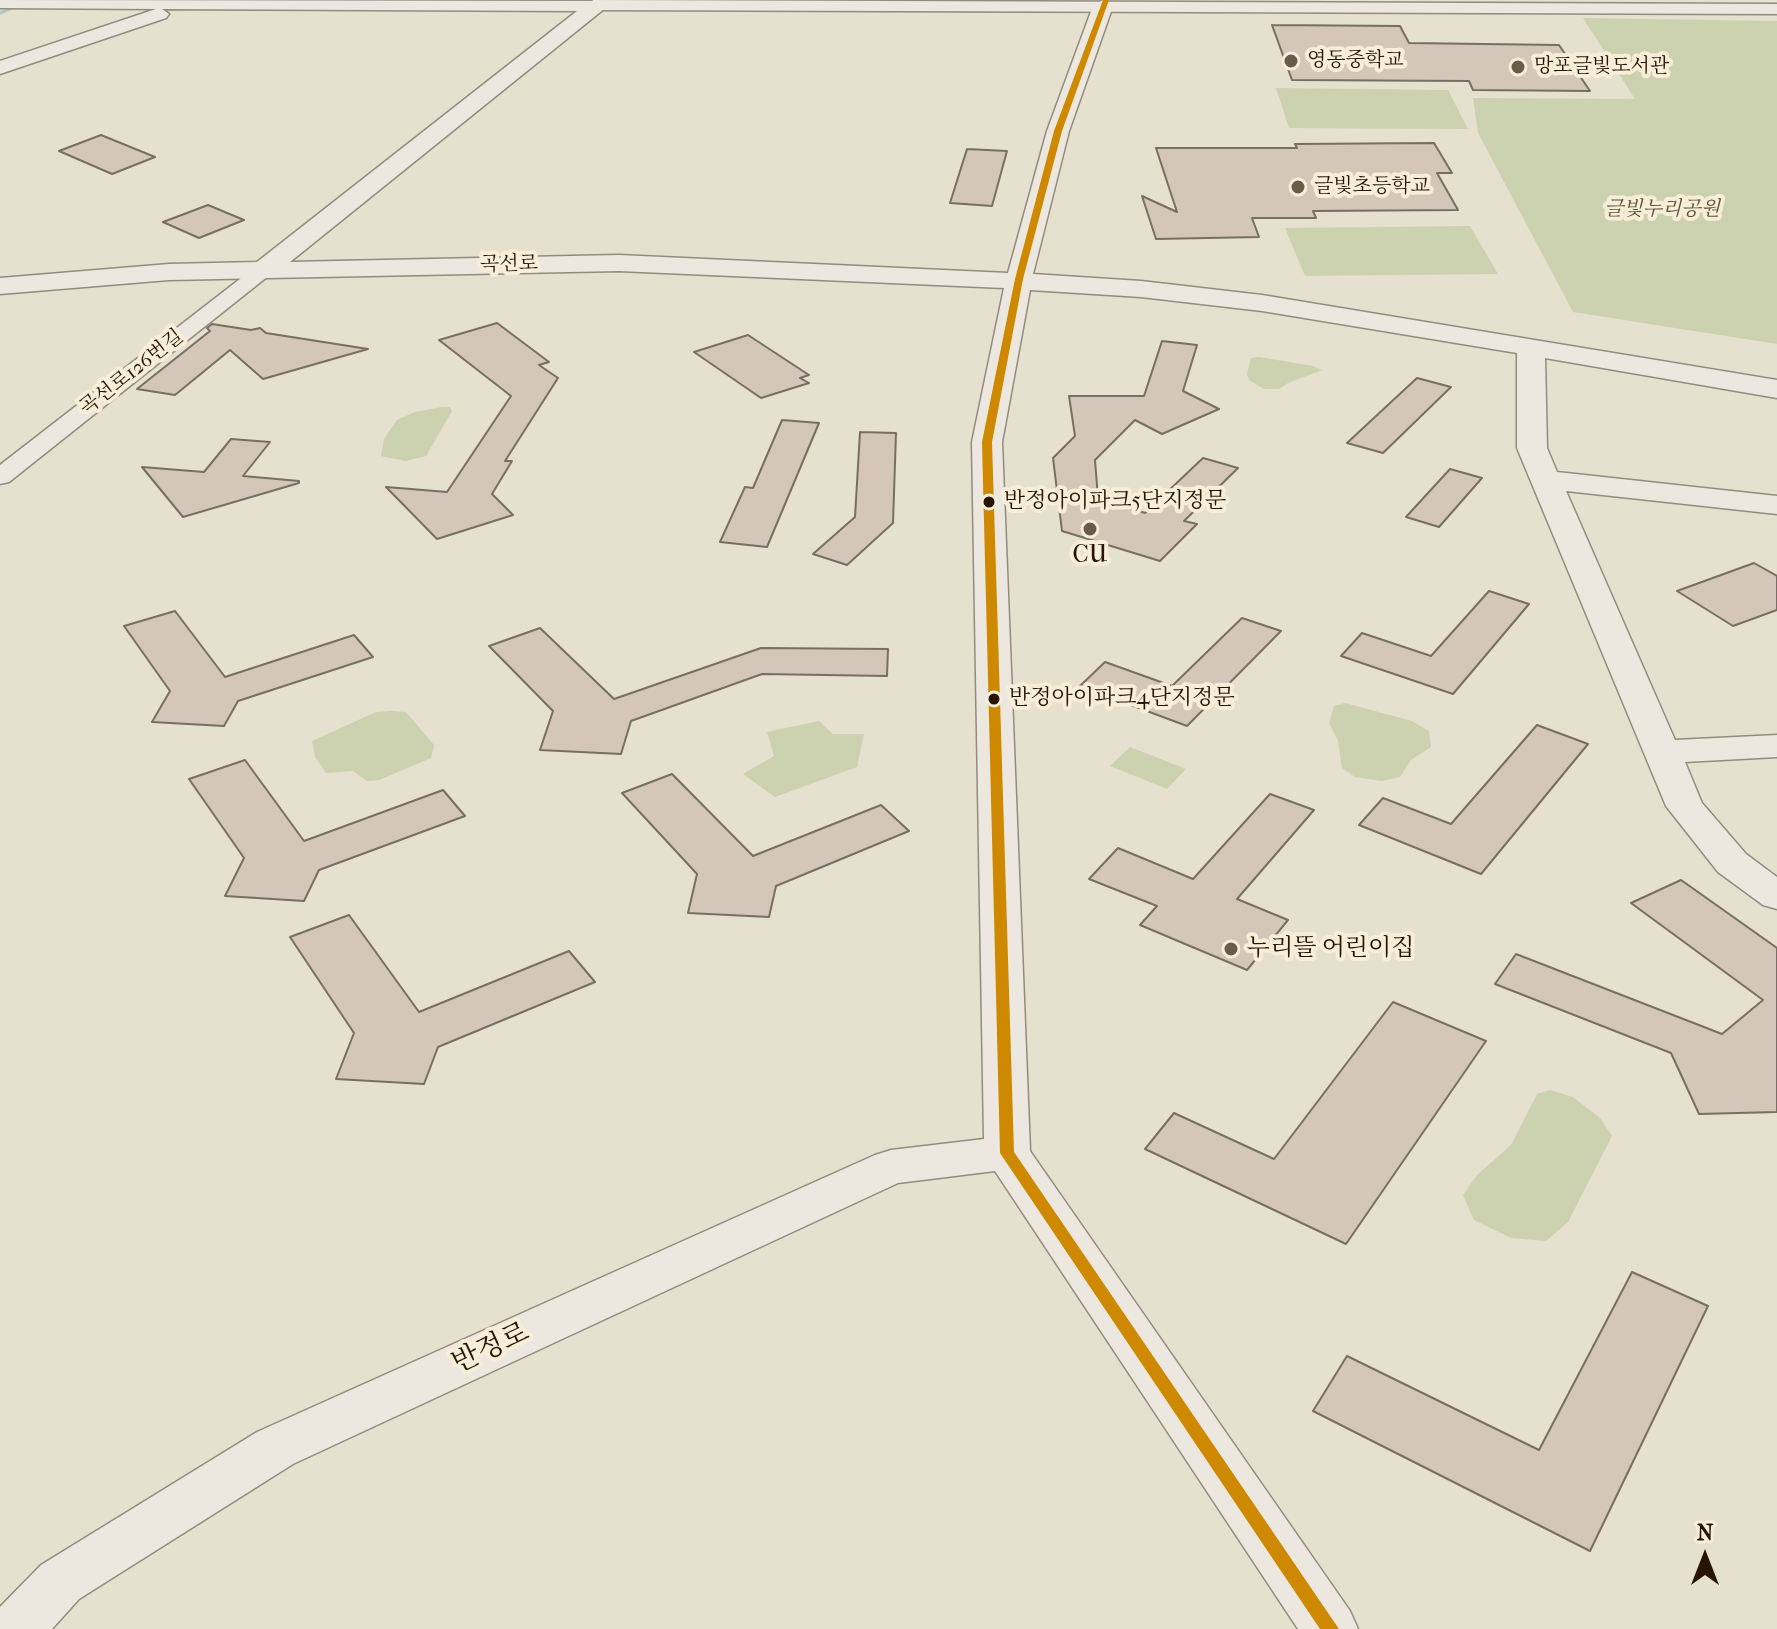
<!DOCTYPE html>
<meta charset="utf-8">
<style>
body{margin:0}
#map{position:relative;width:1777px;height:1629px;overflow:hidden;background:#e6e0ce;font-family:"IM FELL French Canon",serif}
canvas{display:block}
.north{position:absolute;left:1665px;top:1517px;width:80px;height:80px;-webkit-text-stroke:6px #f6eed9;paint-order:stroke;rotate:0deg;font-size:22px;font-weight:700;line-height:32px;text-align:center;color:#281500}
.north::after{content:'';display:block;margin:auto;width:28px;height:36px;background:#281500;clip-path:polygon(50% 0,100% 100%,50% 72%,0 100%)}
</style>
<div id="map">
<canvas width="1777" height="1629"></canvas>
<div class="north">N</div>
</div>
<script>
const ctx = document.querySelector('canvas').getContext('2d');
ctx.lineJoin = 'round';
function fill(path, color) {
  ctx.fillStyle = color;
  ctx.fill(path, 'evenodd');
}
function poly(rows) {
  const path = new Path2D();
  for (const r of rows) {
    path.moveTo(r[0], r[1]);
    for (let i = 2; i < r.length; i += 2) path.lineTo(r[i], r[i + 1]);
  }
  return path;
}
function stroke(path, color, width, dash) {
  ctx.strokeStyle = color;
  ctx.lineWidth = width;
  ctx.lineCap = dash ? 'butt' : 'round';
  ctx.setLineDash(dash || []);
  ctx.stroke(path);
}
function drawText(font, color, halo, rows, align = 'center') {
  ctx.font = font + ' "IM FELL French Canon","Noto Serif KR",serif';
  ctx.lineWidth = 8;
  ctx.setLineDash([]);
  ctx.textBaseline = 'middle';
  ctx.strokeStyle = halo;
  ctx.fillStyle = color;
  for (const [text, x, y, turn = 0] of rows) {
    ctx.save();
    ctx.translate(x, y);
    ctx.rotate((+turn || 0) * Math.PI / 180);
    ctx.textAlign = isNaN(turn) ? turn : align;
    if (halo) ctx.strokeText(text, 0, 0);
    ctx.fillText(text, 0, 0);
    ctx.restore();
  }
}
fill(poly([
 [1583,18,1777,21,1777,344,1573,312,1478,133,1473,98,1635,99],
 [1276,88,1448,90,1468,129,1289,128],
 [1470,226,1498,274,1305,276,1285,228],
 [1259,357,1313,366,1322,370,1288,383,1279,389,1264,389,1249,380,1247,374,1251,358],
 [442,407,450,407,452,411,426,456,406,461,381,456,384,439,397,420,415,412],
 [1345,703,1412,721,1429,731,1431,747,1411,760,1400,777,1382,781,1355,777,1342,768,1338,741,1329,723,1334,706],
 [391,711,406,712,434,745,431,758,379,780,367,781,353,771,326,773,315,757,312,741,376,712],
 [819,721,833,734,864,734,857,767,775,797,743,774,774,756,767,732],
 [1130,747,1186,769,1167,789,1110,766],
 [1550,1090,1573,1097,1600,1118,1612,1136,1568,1222,1546,1241,1511,1238,1474,1220,1463,1195,1477,1175,1511,1145,1537,1094]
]), '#ccd1af');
fill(poly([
 [27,0,34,0,0,15,0,11,27,0]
]), '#b4c8c3');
const building = poly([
 [1272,25,1400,26,1409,43,1559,45,1590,91,1473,90,1469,81,1292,80,1272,25],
 [101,135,155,157,112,174,59,151,101,135],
 [1434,143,1452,173,1437,173,1458,210,1313,211,1316,218,1252,218,1259,237,1156,239,1142,196,1177,212,1156,148,1297,148,1295,144,1434,143],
 [967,149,1007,151,992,206,950,203,967,149],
 [208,205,244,220,199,238,163,222,208,205],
 [497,323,549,362,539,365,558,378,505,461,512,461,492,494,513,515,437,539,386,487,447,492,511,396,439,340,497,323],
 [212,324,251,330,260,328,266,333,368,349,263,379,230,350,175,395,137,389,210,331,207,328,212,324],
 [748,335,809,375,800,378,809,383,761,398,694,352,748,335],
 [1162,341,1197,345,1183,391,1219,409,1162,434,1135,420,1095,460,1098,498,1145,513,1203,458,1238,468,1184,521,1197,524,1160,561,1062,531,1053,458,1075,436,1069,396,1144,396,1162,341],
 [1417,378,1451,387,1383,453,1347,443,1417,378],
 [782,420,819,423,767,547,720,542,745,487,753,488,782,420],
 [860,432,896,433,893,523,847,565,813,554,855,517,860,432],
 [231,439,270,442,243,476,299,481,299,483,183,517,142,467,204,472,231,439],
 [1450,469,1482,478,1439,527,1406,517,1450,469],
 [1754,563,1777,576,1777,610,1733,626,1677,591,1754,563],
 [1489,591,1529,604,1453,694,1341,656,1362,633,1431,656,1489,591],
 [175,611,225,677,354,635,373,657,238,701,224,726,152,722,170,691,124,626,175,611],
 [1242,618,1281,631,1187,726,1080,686,1105,662,1172,686,1242,618],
 [540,628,614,699,761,648,888,649,887,676,762,674,631,721,621,754,540,750,553,711,489,646,540,628],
 [1537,725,1588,744,1481,874,1359,825,1383,798,1451,824,1537,725],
 [245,760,304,841,443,790,465,816,319,870,304,901,225,896,244,858,189,779,245,760],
 [672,774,753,856,881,805,909,831,776,886,769,917,688,913,697,874,622,793,672,774],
 [1270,794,1314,810,1237,899,1288,920,1247,970,1140,925,1157,906,1089,879,1118,848,1193,879,1270,794],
 [1681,880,1777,948,1777,1112,1699,1114,1671,1053,1495,984,1516,954,1722,1034,1763,1000,1631,903,1681,880],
 [349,915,419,1012,569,951,595,982,438,1047,424,1084,336,1079,354,1033,290,937,349,915],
 [1393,1002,1486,1041,1346,1244,1145,1149,1174,1113,1274,1159,1393,1002],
 [1632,1272,1708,1306,1590,1551,1313,1411,1347,1356,1539,1450,1632,1272]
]);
fill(building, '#d4c6b8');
stroke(building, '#767064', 2);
const minor = poly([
 [593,0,1777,4,1777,14,597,10,589,5,593,0],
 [265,263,275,269,272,273,9,482,0,484,0,465,258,265,265,263]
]);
const tertiary = poly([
 [0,0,604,1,607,5,604,9,290,262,619,255,1008,273,1047,131,1093,6,1103,0,1113,6,1069,131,1033,274,1141,281,1262,295,1777,380,1777,398,1545,358,1547,448,1557,472,1777,496,1777,514,1566,491,1675,740,1777,735,1777,757,1685,762,1702,803,1746,854,1777,877,1777,909,1763,905,1718,872,1666,806,1517,448,1517,353,1262,311,1141,297,1030,290,1002,442,1030,1151,1350,1611,1358,1629,1298,1629,995,1171,898,1183,293,1464,79,1599,52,1629,0,1629,0,1607,41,1565,257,1432,875,1155,891,1150,984,1139,972,442,1004,288,619,271,169,280,0,294,0,278,169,264,257,262,577,11,162,9,169,14,166,18,0,74,0,61,156,9,0,8,0,0]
]);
stroke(minor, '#928c7f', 3);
stroke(tertiary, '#928c7f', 3);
fill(minor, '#ece8df');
fill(tertiary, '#ece8df');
fill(poly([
 [1103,0,1109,0,1062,131,1023,279,992,442,1014,1152,1339,1629,1320,1629,1000,1153,982,442,1015,279,1054,131,1103,0]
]), '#ce8900');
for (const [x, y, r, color] of [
 [1291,61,8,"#6a5c48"],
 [1518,67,8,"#6a5c48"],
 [1298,187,8,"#6a5c48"],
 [989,502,7,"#281500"],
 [1090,529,8,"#6a5c48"],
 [994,699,7,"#281500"],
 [1231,949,8,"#6a5c48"]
]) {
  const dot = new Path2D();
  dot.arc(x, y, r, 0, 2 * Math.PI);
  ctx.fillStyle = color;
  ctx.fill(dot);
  stroke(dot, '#f6eed9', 3);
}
drawText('20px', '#281500', '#f6eed9', [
 ["영동중학교",1307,61],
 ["망포글빛도서관",1534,67],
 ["글빛초등학교",1314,187]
], 'left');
drawText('italic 20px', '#5a5334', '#f6eed9', [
 ["글빛누리공원",1662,210]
]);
drawText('20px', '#281500', '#f6eed9', [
 ["곡선로",509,265,-1],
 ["곡선로126번길",132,373,-38]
]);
drawText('22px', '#281500', '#f6eed9', [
 ["반정아이파크5단지정문",1004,502],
 ["반정아이파크4단지정문",1009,699]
], 'left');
drawText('24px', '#281500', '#f6eed9', [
 ["CU",1090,556],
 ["누리뜰 어린이집",1247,949,"left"]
]);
drawText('28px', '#281500', '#f6eed9', [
 ["반정로",491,1349,-25]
]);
</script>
